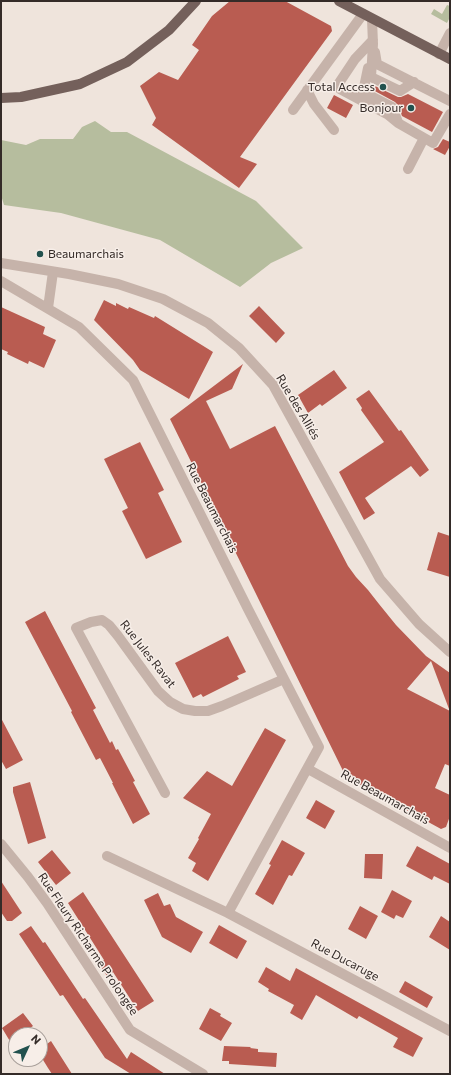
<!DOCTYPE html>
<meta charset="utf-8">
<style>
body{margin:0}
#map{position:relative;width:451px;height:1075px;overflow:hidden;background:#efe4dc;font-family:Commissioner,sans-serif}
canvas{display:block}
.frame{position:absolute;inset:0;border:2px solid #342b28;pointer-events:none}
.north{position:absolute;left:8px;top:1027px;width:40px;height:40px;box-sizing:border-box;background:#f7eee8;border:1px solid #a9a09b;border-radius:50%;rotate:46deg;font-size:11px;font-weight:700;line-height:16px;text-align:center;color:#342b28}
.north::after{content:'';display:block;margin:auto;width:14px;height:18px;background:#22514e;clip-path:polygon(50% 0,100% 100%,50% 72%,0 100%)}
</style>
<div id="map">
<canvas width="451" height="1075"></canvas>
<div class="frame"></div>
<div class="north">N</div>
</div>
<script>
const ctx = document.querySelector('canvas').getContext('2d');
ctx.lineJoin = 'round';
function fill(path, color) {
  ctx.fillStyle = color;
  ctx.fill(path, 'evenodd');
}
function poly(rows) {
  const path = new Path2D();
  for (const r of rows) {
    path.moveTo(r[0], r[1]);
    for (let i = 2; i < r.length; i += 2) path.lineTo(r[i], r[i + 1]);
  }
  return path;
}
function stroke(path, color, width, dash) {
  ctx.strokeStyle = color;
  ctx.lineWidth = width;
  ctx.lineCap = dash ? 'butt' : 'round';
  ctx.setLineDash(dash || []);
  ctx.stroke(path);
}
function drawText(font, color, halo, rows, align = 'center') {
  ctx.font = font + ' Commissioner,sans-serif';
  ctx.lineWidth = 3;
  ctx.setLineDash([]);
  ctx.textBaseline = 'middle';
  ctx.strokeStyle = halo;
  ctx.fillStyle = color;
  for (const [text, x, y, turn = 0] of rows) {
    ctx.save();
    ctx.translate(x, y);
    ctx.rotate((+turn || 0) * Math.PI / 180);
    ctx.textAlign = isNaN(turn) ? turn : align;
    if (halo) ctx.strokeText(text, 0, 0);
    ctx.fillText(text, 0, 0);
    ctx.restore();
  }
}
fill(poly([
 [447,5,450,6,450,17,447,23,431,14,434,9,442,14],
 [95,121,111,132,127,132,256,201,303,248,271,263,240,287,160,240,61,213,4,205,1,195,1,140,26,145,40,139,73,139,82,127]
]), '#b6bd9e');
fill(poly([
 [230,1,285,1,331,26,332,31,240,157,257,164,239,188,152,125,156,118,140,86,159,72,178,80,199,50,192,45,212,16],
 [375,86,398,97,401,97,408,94,443,112,432,132,402,116,398,105,395,102,373,90],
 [334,95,353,105,346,118,327,108],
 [443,139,450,142,450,146,445,155,433,149,438,147],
 [104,300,116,306,116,303,128,309,129,307,154,318,155,316,213,352,189,399,140,370,133,360,94,320],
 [259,306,285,333,276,343,249,316],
 [1,307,45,327,43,334,56,340,44,368,29,361,28,364,7,354,8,352,1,349],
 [243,364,232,389,230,390,206,401,230,449,275,426,348,566,356,577,368,590,379,604,396,625,426,656,450,673,450,709,449,709,431,661,407,689,450,711,450,766,445,764,435,788,450,795,450,816,446,827,441,829,346,777,170,419],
 [334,370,347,388,322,406,320,404,308,413,298,395],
 [369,390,399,431,401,430,429,470,420,477,411,466,365,498,375,513,364,520,339,472,384,442,361,410,362,408,356,399],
 [140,442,164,490,158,493,182,542,146,559,122,511,128,508,104,459],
 [438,532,450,536,450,577,427,570],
 [45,611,96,708,93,710,110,743,112,741,116,750,118,749,135,781,133,782,150,814,133,824,116,791,112,783,113,783,100,758,96,760,71,712,72,711,25,622],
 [228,636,246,672,237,676,239,679,203,697,201,694,193,698,175,663],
 [1,718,23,760,6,769,1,760],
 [265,728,286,740,208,881,192,871,196,863,188,858,199,839,198,838,211,814,183,798,207,771,232,786],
 [30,782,46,838,28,844,13,792,13,787],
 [316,800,335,811,325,829,306,818],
 [282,840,305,853,292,876,289,875,273,905,255,894,271,865,269,864],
 [417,846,450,864,450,884,434,876,432,880,406,866],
 [52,850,71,873,56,885,38,862],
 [365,854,383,854,382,879,364,878],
 [1,881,22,913,12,921,7,921,1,912],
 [392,890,412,901,403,918,396,915,394,919,381,912],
 [83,892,154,1001,138,1011,113,972,107,976,99,964,104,960,68,903],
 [158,893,164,906,170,904,176,917,203,932,191,953,162,937,144,900],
 [360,906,378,916,366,939,348,929],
 [441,916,450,922,450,950,429,937],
 [219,925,247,941,237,959,209,943],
 [31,926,43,943,45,942,83,999,85,998,127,1059,131,1052,165,1074,131,1074,105,1058,63,995,60,996,19,934],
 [266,967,290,981,296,968,423,1038,413,1057,393,1047,398,1038,359,1016,357,1019,316,995,302,1020,290,1013,294,1005,268,991,269,989,258,982],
 [405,981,433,997,427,1008,399,992],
 [210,1008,221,1014,220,1016,232,1023,221,1041,199,1029],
 [23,1013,33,1026,21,1035,16,1035,16,1039,11,1043,2,1028],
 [51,1041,72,1074,52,1074,48,1068,40,1055,40,1049],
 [224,1046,251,1047,250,1048,258,1049,258,1052,277,1053,276,1067,229,1064,229,1061,222,1061]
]), '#b95c51');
stroke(poly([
 [372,19,373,44,371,77,400,91,414,82],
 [373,40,355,59,339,83,338,85,340,89,387,114,398,123,433,143,450,114],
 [375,52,377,64,450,101],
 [439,54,450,33],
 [368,68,363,92,392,107,398,122],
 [307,90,314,104,334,130],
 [293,110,363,14],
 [408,169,424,138],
 [1,263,69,274,118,284,163,299,208,323,239,348,273,385,380,579,419,624,450,652],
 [1,281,79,327,133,380,248,609,319,747,228,913,450,1031],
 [48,308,53,272],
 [308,769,450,848],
 [165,793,76,628,91,622,102,620,109,625,118,636,158,691,170,702,183,709,195,711,208,711,222,706,284,679],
 [1,844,28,877,47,903,130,1030,203,1074],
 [107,856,228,913]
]), '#c6b3aa', 10);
stroke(poly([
 [339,1,450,59],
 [1,98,21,97,80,84,127,62,169,30,196,1]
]), '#74605b', 10);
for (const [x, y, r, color] of [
 [383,87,4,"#22514e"],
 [411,108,4,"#22514e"],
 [40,254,4,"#22514e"]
]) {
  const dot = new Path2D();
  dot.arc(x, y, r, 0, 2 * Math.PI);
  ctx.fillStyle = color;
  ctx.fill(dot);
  stroke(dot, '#f7eee8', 1.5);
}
drawText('12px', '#342b28', '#f7eee8', [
 ["Total Access",375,87],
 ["Bonjour",403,108],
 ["Beaumarchais",48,254,"left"]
], 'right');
drawText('12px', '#342b28', '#f7eee8', [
 ["Rue des Alliés",298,407,59],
 ["Rue Beaumarchais",212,508,63],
 ["Rue Jules Ravat",148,654,52],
 ["Rue Beaumarchais",385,797,29],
 ["Rue Fleury Richarme Prolongée",88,944,56],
 ["Rue Ducaruge",345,960,28]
]);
</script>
